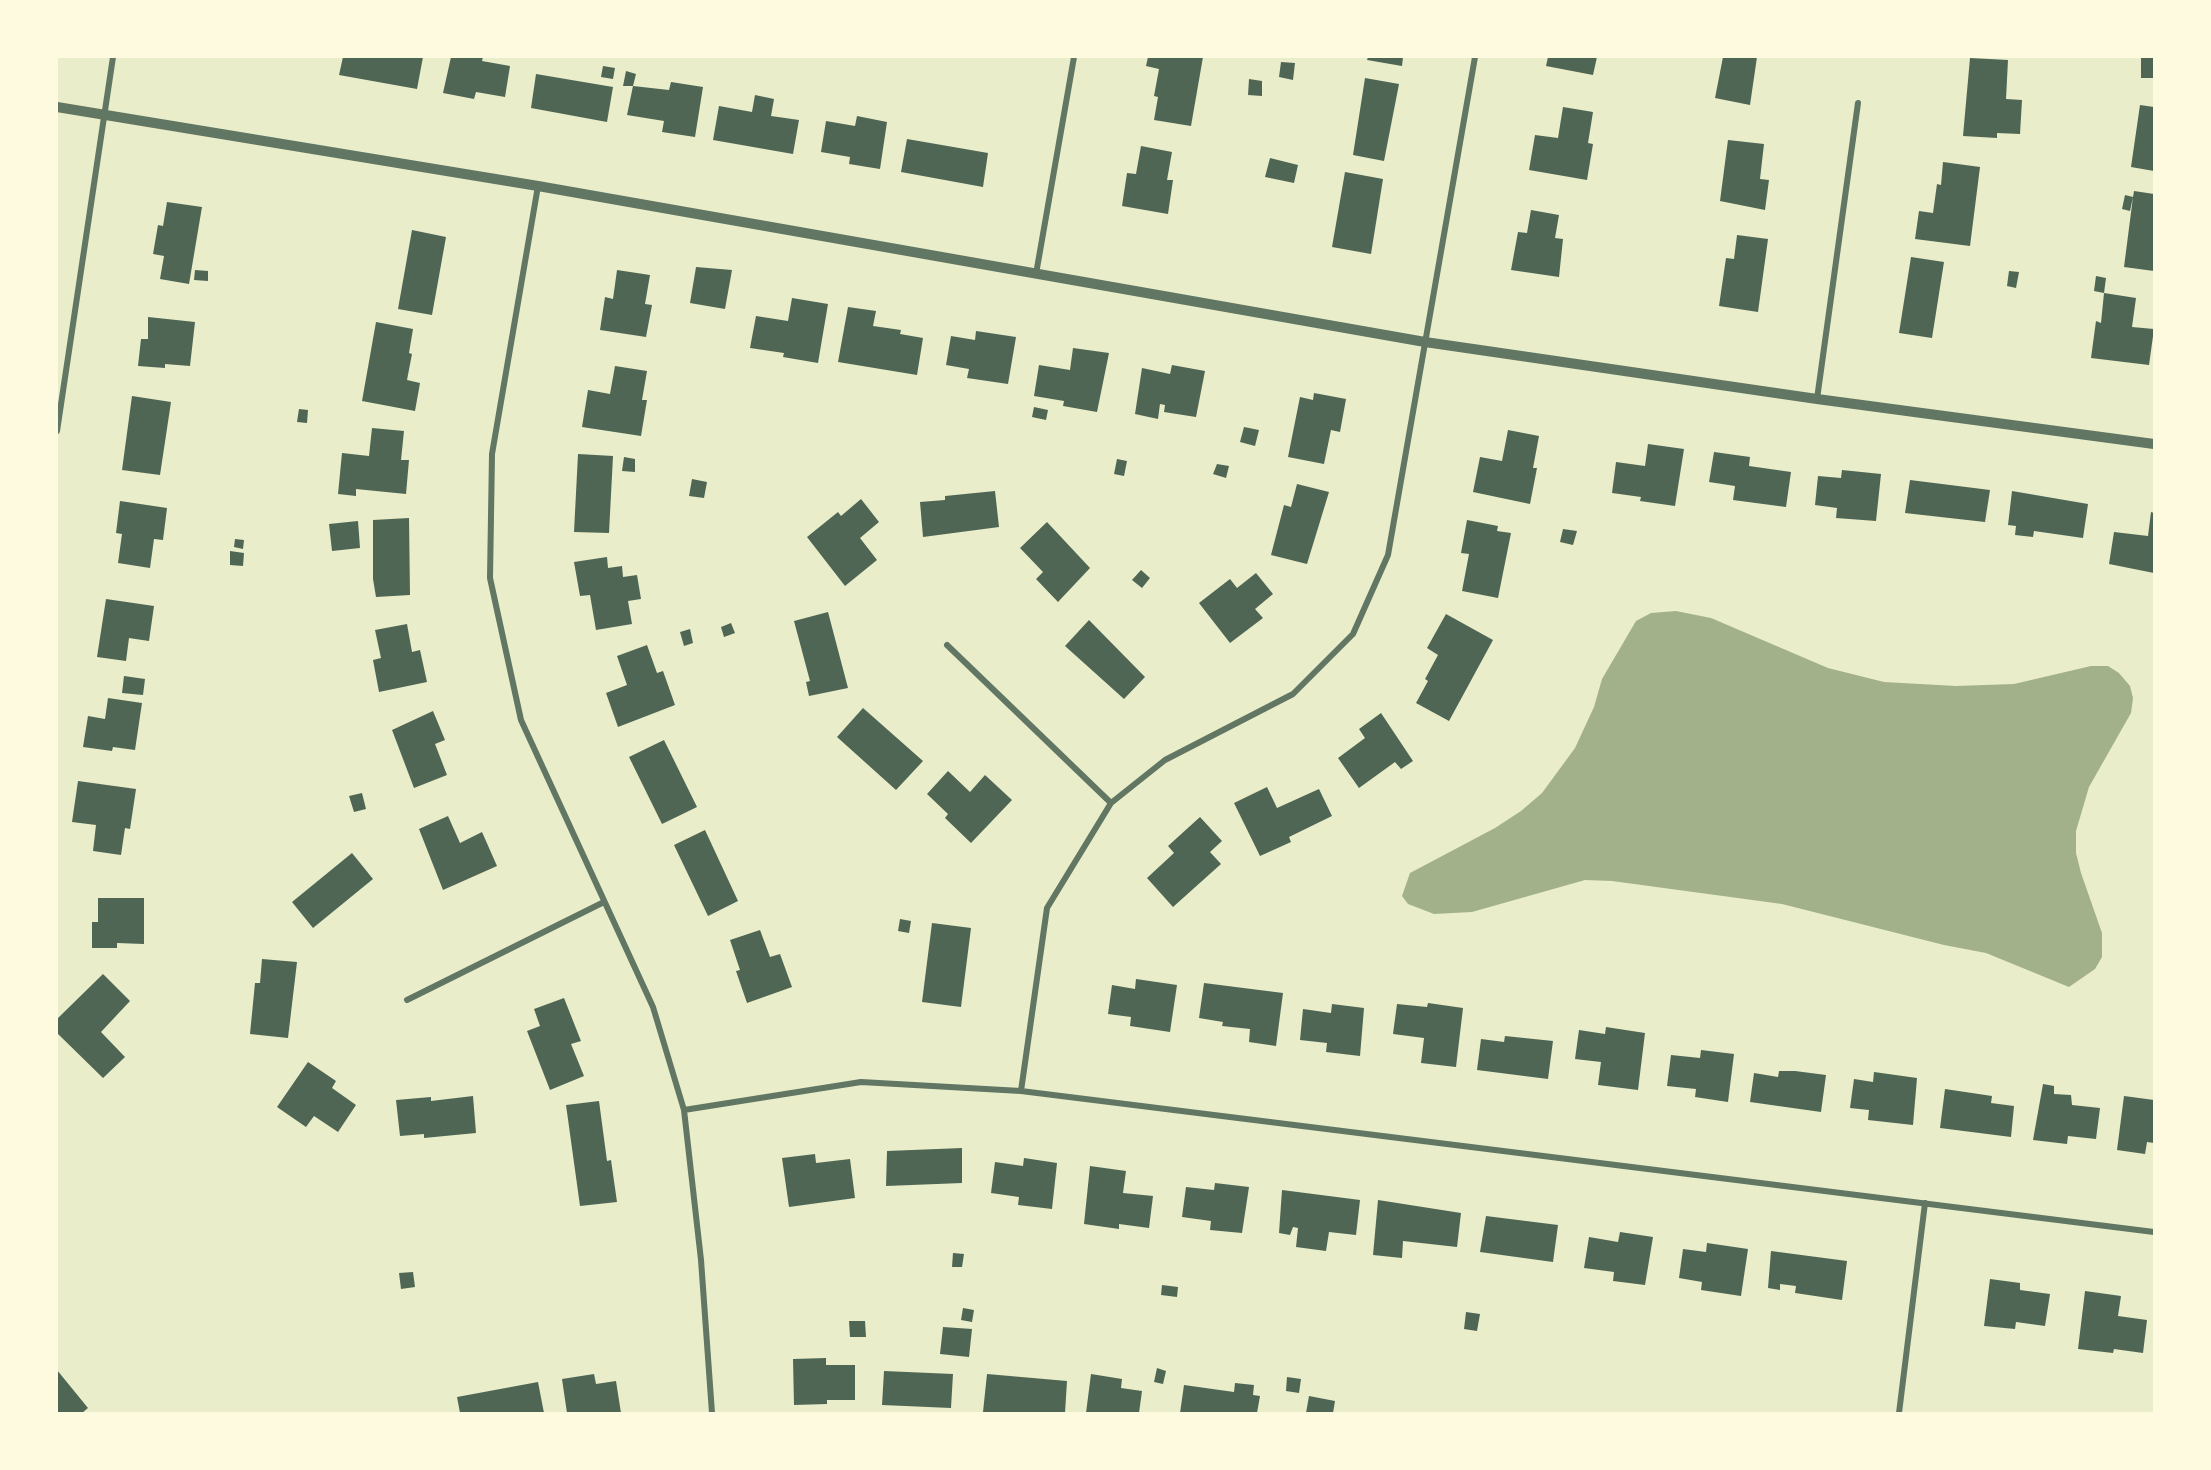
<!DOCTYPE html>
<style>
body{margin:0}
#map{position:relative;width:2211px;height:1470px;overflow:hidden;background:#e9edc9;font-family:"Open Sans",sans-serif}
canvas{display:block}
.frame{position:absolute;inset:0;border:58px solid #fefae0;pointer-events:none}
</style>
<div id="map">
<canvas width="2211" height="1470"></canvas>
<div class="frame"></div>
</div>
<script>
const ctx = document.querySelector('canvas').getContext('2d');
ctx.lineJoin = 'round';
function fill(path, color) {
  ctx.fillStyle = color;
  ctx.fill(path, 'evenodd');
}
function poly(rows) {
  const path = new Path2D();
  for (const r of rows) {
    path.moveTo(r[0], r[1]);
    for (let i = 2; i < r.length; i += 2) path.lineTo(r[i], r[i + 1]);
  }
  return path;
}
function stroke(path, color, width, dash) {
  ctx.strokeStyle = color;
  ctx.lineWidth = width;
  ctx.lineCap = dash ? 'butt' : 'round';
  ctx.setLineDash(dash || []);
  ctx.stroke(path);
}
fill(poly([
 [1676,611,1711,618,1828,668,1884,682,1956,686,2014,684,2091,666,2108,666,2119,673,2130,686,2133,698,2131,713,2089,787,2076,831,2076,853,2081,873,2102,933,2102,957,2095,969,2069,987,1986,953,1944,945,1782,904,1612,881,1585,880,1472,912,1434,914,1408,904,1402,896,1410,873,1495,828,1521,811,1542,793,1575,748,1594,707,1602,679,1636,621,1651,613]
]), '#a3b18a');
fill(poly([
 [343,57,423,57,417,89,339,75],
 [451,57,483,57,482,61,510,66,505,97,476,92,474,99,443,93],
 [1148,57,1203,57,1191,126,1154,120,1158,97,1154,96,1159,69,1146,66],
 [1368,57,1403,57,1402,66,1367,60],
 [1548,57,1597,57,1593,75,1546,66],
 [1723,57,1757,57,1750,105,1715,98],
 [2141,57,2154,57,2154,78,2141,78],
 [1970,58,2008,60,2006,99,2022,100,2020,134,1997,133,1997,138,1963,136],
 [1281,62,1295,63,1293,80,1279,77],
 [603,66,615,68,613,79,601,77],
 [626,71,636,74,633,86,623,86],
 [536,74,613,87,607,122,531,108],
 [1365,78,1399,84,1384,161,1353,155],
 [1249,79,1262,81,1262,96,1248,95],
 [671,82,703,87,695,137,662,132,664,121,627,115,633,86,669,90],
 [755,95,774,99,771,116,799,120,793,154,713,140,719,106,752,112],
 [2140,105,2154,107,2154,171,2131,167],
 [1563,107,1593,112,1588,143,1593,144,1587,180,1529,170,1535,135,1558,138],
 [857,116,887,122,880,169,849,164,850,157,821,152,826,121,855,126],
 [907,139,988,153,983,187,901,172],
 [1728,140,1764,144,1760,179,1769,180,1765,210,1720,201],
 [1141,146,1172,152,1167,180,1173,180,1168,214,1122,206,1127,173,1136,174],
 [1270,158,1298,165,1294,183,1265,177],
 [1943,162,1980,167,1970,246,1915,239,1919,211,1933,213,1937,184,1941,185],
 [1345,172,1383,179,1371,254,1332,247],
 [2134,191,2154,194,2154,271,2124,267,2133,197,2130,211,2122,209,2125,195,2133,197],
 [167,202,202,207,189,284,160,279,164,256,153,254,158,225,163,226],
 [1531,210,1559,215,1555,238,1563,239,1559,277,1511,270,1518,232,1527,233],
 [412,230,446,237,432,315,398,309],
 [1737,235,1768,239,1758,312,1719,306,1726,258,1734,259],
 [1911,257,1944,262,1932,338,1899,333],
 [696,267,732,270,725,309,690,303],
 [195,270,208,271,208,281,194,280],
 [617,270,650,275,645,304,652,305,646,337,600,330,605,297,613,299],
 [2009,271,2019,272,2016,288,2007,286],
 [2096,276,2106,278,2104,293,2136,298,2132,327,2154,329,2149,365,2091,358,2096,321,2101,323,2104,293,2094,291],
 [792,298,828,304,818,363,783,357,784,353,750,348,756,316,788,321],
 [848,307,876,311,873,326,901,330,900,334,923,338,917,375,838,362],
 [148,317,195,322,190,366,165,364,165,368,138,366,141,339,148,339],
 [376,322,413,329,409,353,412,354,407,380,420,383,415,411,362,401],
 [976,331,1016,337,1008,384,967,378,969,369,946,365,951,336,975,340],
 [1073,348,1109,353,1097,412,1063,406,1064,401,1034,396,1039,365,1070,370],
 [1172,365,1205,371,1196,417,1164,412,1165,405,1160,404,1158,419,1135,414,1142,368,1170,374],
 [615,366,647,371,642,400,647,400,641,436,582,427,588,390,610,394],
 [1314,393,1346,399,1340,432,1331,430,1324,464,1288,457,1300,397,1313,400],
 [132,396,171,402,160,475,122,470],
 [1034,407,1048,410,1046,420,1032,417],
 [299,409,308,410,307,423,297,422],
 [1244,427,1259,430,1255,446,1240,442],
 [372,428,404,431,401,460,409,460,406,494,356,489,356,496,338,494,342,453,369,456],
 [1508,430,1539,436,1533,468,1537,468,1530,504,1473,492,1480,457,1502,461],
 [1648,444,1684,449,1675,506,1640,501,1641,497,1612,493,1616,462,1645,466],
 [1714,452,1750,457,1749,466,1791,472,1786,507,1733,500,1735,486,1709,482],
 [578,454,613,456,609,533,574,532],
 [624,457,635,459,635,472,622,471],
 [1117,459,1127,461,1124,476,1114,474],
 [1217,464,1229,466,1226,478,1213,474],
 [1842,470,1881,474,1876,521,1836,518,1837,508,1815,505,1818,476,1841,478],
 [692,479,707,482,704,498,689,496],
 [1910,480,1990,490,1985,522,1905,513],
 [1297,484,1329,492,1307,564,1271,555,1284,505,1291,507],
 [995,491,999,527,923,537,920,502,945,500,945,496],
 [2012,491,2088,504,2083,538,2034,531,2033,537,2015,535,2016,526,2008,525],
 [861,499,879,522,860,538,877,560,845,586,807,537,838,512,841,516],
 [120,501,167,508,163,540,154,539,150,568,118,563,122,534,116,533],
 [2151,512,2154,513,2154,573,2109,564,2114,532,2148,536],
 [409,518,410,595,376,597,373,579,373,520],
 [1467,520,1498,526,1497,531,1511,533,1498,598,1462,591,1469,554,1461,553],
 [358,521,360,548,332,551,329,524],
 [1047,522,1090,568,1058,602,1036,579,1043,572,1020,548],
 [1563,529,1577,531,1573,545,1560,542],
 [235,539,244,540,243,549,234,547],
 [230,551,244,553,243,566,230,565],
 [607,557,608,568,622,566,623,577,637,575,641,599,628,601,632,624,596,630,590,595,580,596,574,562],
 [1141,570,1150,578,1142,588,1132,580],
 [1256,573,1273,594,1255,609,1263,618,1230,643,1199,603,1230,579,1237,588],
 [106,599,154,606,149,641,129,638,126,661,97,657],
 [828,612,848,688,809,696,806,682,810,681,794,621],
 [1446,614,1493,640,1449,721,1416,703,1428,681,1425,679,1438,655,1427,648],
 [1089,620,1145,677,1124,699,1065,646],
 [731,623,735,633,724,637,721,627],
 [407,624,412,652,420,650,427,682,379,692,373,660,381,658,375,630],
 [690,629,693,643,684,646,680,632],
 [647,645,657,673,663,671,675,705,618,727,606,693,627,685,617,656],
 [124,676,145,679,143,695,122,693],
 [108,698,142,703,135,750,113,747,112,751,83,747,88,716,105,719],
 [863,708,923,761,896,790,837,737],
 [433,711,445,740,435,744,447,775,414,788,392,730],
 [1381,713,1413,761,1401,769,1395,762,1359,788,1338,758,1365,738,1359,729],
 [664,740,697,807,662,824,629,757],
 [948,771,970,792,985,775,1012,800,971,843,945,818,948,814,927,794],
 [78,781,136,789,130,829,125,828,121,855,93,851,96,825,72,822],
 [1267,787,1277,808,1319,789,1332,816,1289,837,1291,842,1260,856,1234,803],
 [362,793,366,809,354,812,349,796],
 [448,816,460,843,482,832,497,866,443,890,419,829],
 [1200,817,1222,841,1210,852,1221,864,1173,907,1147,878,1174,853,1168,846],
 [705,830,738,901,708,916,674,845],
 [352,853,373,879,313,928,292,902],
 [98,898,144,898,144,944,117,943,117,948,92,948,92,922,98,922],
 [900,919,911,921,909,933,898,931],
 [932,923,971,928,961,1007,922,1002],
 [760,930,770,957,780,954,792,987,747,1003,736,971,740,970,730,940],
 [262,959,297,962,288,1038,250,1034,255,983,260,983],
 [103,974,130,1001,101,1032,125,1057,103,1078,57,1033,57,1019],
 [1136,979,1177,985,1170,1032,1130,1026,1131,1017,1108,1014,1112,985,1135,989],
 [1204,983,1283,993,1276,1046,1249,1042,1250,1029,1222,1026,1223,1022,1199,1018],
 [564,998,581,1041,571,1044,584,1076,550,1090,527,1031,540,1026,534,1009],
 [1428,1003,1463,1008,1456,1067,1421,1063,1424,1038,1393,1034,1397,1004,1427,1007],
 [1332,1004,1364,1008,1360,1056,1326,1052,1327,1043,1300,1040,1303,1009,1331,1013],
 [1606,1027,1645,1033,1638,1090,1598,1085,1601,1062,1575,1059,1579,1030,1605,1034],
 [1505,1036,1553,1041,1548,1079,1477,1070,1481,1039,1504,1042],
 [1701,1050,1734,1054,1728,1102,1695,1097,1696,1089,1667,1086,1671,1055,1700,1058],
 [308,1062,336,1081,332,1088,356,1105,338,1132,314,1116,306,1127,277,1107],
 [1779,1071,1795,1071,1826,1075,1821,1112,1750,1102,1754,1073,1778,1077],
 [1874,1072,1917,1078,1913,1125,1868,1120,1869,1110,1850,1108,1854,1079,1873,1082],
 [2043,1084,2054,1086,2054,1094,2071,1095,2072,1105,2100,1108,2096,1139,2068,1136,2067,1144,2033,1140],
 [1945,1089,1992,1096,1991,1103,2014,1106,2011,1137,1940,1128],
 [473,1096,476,1133,424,1138,424,1134,400,1136,396,1100,431,1097,431,1101],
 [2124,1096,2154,1100,2154,1143,2147,1142,2145,1154,2117,1150],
 [599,1101,607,1161,611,1160,617,1202,580,1206,566,1105],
 [962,1148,962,1183,886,1186,887,1151],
 [815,1154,816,1163,850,1159,855,1198,789,1207,782,1158],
 [1024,1158,1057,1163,1052,1209,1018,1205,1019,1197,991,1193,995,1162,1023,1166],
 [1090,1166,1126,1171,1123,1193,1153,1196,1149,1228,1119,1224,1119,1229,1084,1224],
 [1215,1183,1249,1187,1242,1233,1210,1230,1211,1221,1182,1217,1186,1187,1214,1190],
 [1282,1190,1360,1200,1356,1235,1329,1232,1326,1251,1296,1247,1298,1228,1293,1227,1290,1235,1279,1233],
 [1378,1200,1461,1213,1457,1247,1403,1241,1402,1258,1373,1255],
 [1486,1216,1558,1225,1553,1262,1480,1252],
 [1620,1232,1653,1237,1645,1285,1613,1281,1614,1272,1584,1268,1589,1237,1618,1242],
 [1707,1243,1748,1249,1741,1296,1701,1290,1702,1282,1679,1278,1683,1249,1706,1252],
 [1771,1251,1847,1261,1842,1300,1795,1293,1796,1286,1780,1284,1780,1290,1768,1288],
 [953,1253,964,1254,962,1267,952,1267],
 [413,1272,415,1287,401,1289,399,1273],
 [1990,1279,2020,1283,2020,1290,2050,1294,2045,1326,2016,1322,2015,1329,1984,1326],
 [1162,1285,1178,1287,1177,1297,1161,1295],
 [2085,1291,2121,1296,2118,1316,2147,1320,2143,1353,2114,1349,2113,1353,2078,1349],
 [963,1308,974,1310,972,1322,961,1320],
 [1466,1312,1480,1314,1477,1331,1464,1329],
 [849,1321,865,1321,866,1337,850,1337],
 [943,1327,972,1329,969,1357,940,1354],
 [826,1358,826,1365,855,1365,855,1400,827,1400,827,1404,794,1405,793,1359],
 [1157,1368,1166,1371,1163,1384,1154,1382],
 [57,1370,88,1408,82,1413,57,1413],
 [884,1371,953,1374,951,1408,882,1405],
 [594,1374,596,1384,616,1381,621,1413,567,1413,562,1379],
 [987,1374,1067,1381,1065,1413,983,1412],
 [1091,1374,1122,1379,1121,1388,1142,1391,1139,1413,1086,1413],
 [1287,1377,1301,1379,1299,1393,1286,1391],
 [538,1382,544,1413,460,1413,457,1397],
 [1235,1383,1254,1385,1253,1395,1260,1396,1257,1413,1180,1413,1184,1385,1234,1392],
 [1309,1396,1335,1401,1333,1413,1306,1413]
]), '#4f6655');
stroke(poly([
 [538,186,492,454,490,578,521,720,653,1007,684,1110,701,1260,712,1413],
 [1036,274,1074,57],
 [1817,399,1858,103],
 [57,431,113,57],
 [947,645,1111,803],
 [407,1000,604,902],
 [1021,1091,1047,908,1111,803,1165,760,1293,694,1353,634,1388,555,1475,57],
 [684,1110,861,1082,1021,1091,2154,1232],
 [1899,1413,1925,1203]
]), '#617663', 6);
stroke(poly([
 [57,107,538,186,1425,342,1817,399,2154,444]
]), '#617663', 10);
</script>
